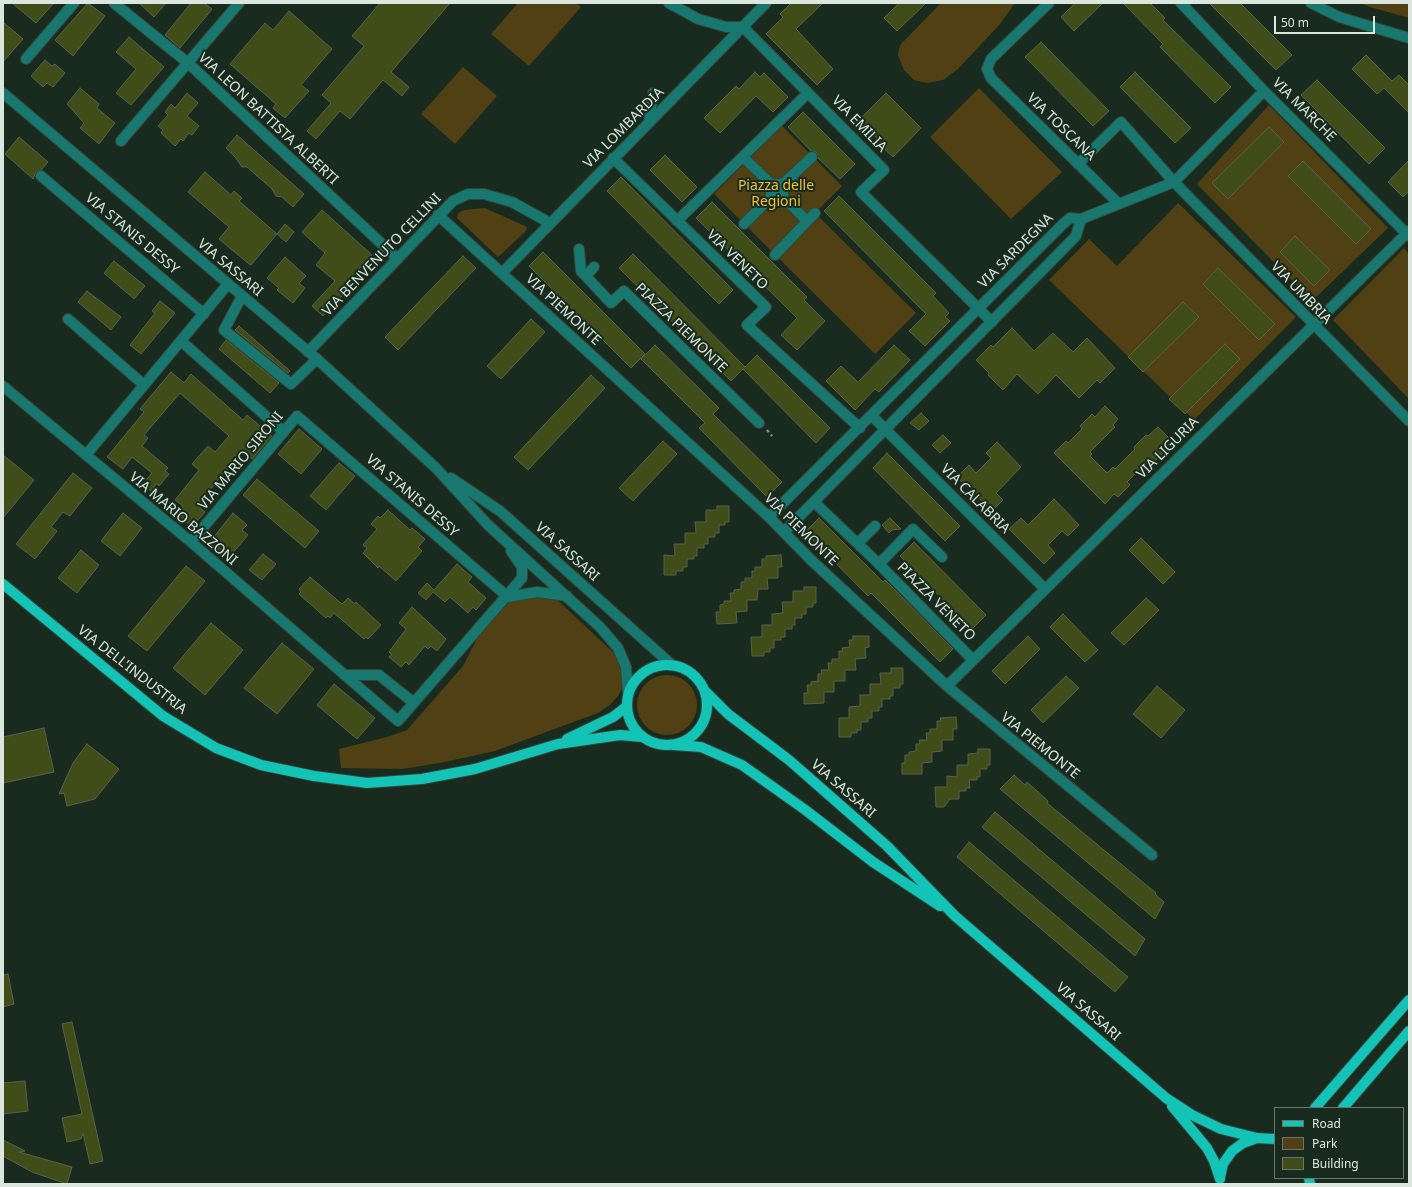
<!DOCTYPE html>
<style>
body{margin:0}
#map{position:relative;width:1412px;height:1187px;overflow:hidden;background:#182b1e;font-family:"Noto Sans",sans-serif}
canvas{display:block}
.frame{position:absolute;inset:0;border:4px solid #dbe7de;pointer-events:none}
.legend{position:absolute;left:1274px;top:1107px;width:130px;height:72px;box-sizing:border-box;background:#182b1e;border:1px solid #66766b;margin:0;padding:5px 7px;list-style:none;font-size:12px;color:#dbe7de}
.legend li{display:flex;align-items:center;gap:8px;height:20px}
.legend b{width:20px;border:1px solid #66766b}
.scale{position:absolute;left:1274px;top:16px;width:101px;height:18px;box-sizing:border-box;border:2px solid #dbe7de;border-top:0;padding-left:5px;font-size:12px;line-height:14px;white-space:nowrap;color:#dbe7de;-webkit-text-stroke:3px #182b1e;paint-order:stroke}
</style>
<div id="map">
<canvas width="1412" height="1187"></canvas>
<div class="frame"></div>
<ul class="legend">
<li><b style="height:5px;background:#13c3b5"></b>Road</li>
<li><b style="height:11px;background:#514013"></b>Park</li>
<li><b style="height:11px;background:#414d18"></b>Building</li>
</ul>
<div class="scale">50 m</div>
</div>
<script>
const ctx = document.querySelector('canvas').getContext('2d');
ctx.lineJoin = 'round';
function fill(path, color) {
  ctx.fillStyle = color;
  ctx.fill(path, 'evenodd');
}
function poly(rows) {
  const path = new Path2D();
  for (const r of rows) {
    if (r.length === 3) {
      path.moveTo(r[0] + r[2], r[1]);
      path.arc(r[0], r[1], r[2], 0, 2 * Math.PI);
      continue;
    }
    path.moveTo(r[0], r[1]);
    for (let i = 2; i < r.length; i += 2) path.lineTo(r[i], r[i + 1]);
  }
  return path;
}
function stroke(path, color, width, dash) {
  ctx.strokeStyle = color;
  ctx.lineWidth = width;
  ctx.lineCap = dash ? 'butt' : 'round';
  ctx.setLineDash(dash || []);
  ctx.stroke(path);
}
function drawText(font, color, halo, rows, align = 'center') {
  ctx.font = font + ' "Noto Sans",sans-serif';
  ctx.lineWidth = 4;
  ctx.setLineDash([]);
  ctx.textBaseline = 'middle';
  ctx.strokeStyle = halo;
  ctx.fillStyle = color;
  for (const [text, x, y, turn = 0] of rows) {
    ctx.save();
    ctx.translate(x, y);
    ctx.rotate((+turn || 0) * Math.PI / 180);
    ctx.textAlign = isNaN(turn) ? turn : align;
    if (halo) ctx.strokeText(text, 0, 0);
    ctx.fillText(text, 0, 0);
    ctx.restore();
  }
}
fill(poly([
 [518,3,576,3,581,7,529,66,491,34],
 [941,3,1015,3,1000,24,958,69,943,80,927,83,914,80,904,70,898,55,899,49,901,44],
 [1360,3,1409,3,1409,18,1370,7],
 [463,67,497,96,455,144,421,114],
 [979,88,1062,172,1011,219,930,137],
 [1269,105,1388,228,1312,301,1197,184],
 [782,126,842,186,815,213,916,313,875,354,714,194],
 [1178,203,1296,317,1194,420,1049,280,1089,239,1117,266],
 [485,208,527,227,526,231,498,257,457,218,458,213,464,210],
 [1404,248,1409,254,1409,399,1333,320],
 [551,594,614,653,620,666,623,685,619,695,610,705,598,713,495,751,440,763,402,769,341,768,339,749,387,737,407,730,463,666,485,623,508,597],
 [667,705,30]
]), '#514013');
const building = poly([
 [12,3,54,3,36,23,12,3],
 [88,3,105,16,73,56,55,40,88,3],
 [139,3,166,3,154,17,139,3],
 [191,3,204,3,212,9,180,48,165,35,191,3],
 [380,3,450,3,391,72,409,87,402,96,383,80,350,119,340,111,316,139,307,131,331,103,322,95,364,46,352,36,380,3],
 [791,3,823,3,796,29,833,69,817,85,766,34,783,17,780,14,791,3],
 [899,3,926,3,897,31,884,18,899,3],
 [1075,3,1103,3,1074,31,1061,17,1075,3],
 [1123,3,1150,3,1165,18,1163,20,1231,87,1215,103,1160,47,1163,44,1123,3],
 [1209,3,1240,3,1292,55,1276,70,1209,3],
 [289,11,332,49,301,85,309,91,285,118,273,108,276,104,230,64,265,23,273,30,289,11],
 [3,22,23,39,3,62,3,22],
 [129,37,164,67,131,105,116,93,136,69,116,52,129,37],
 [1041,42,1109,111,1093,126,1025,57,1041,42],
 [1366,55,1392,81,1399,75,1409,85,1409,113,1384,88,1377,94,1352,69,1366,55],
 [45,60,52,66,55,64,65,73,53,87,47,83,43,87,31,76,45,60],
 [755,72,760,77,764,73,788,97,773,112,756,96,720,133,704,118,736,86,739,89,755,72],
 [1135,72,1191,128,1175,143,1120,87,1135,72],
 [1317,80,1385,148,1369,164,1301,95,1317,80],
 [80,88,99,104,97,108,115,123,99,144,80,128,84,123,67,104,80,88],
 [187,93,198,103,187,116,199,126,192,135,189,133,183,141,181,139,175,146,161,133,163,130,158,126,168,115,165,112,171,104,175,108,187,93],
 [886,93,921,128,893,157,880,145,882,143,859,120,886,93],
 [803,112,855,164,840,179,818,158,816,152,811,151,788,127,803,112],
 [1269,127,1284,142,1228,199,1212,183,1269,127],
 [237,135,304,194,293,207,282,197,276,196,272,189,247,167,242,167,235,157,226,148,237,135],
 [19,137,48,162,41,170,36,172,33,179,5,154,19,137],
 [665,155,697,187,682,202,650,170,665,155],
 [1409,160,1409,191,1403,197,1388,182,1409,160],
 [1303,161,1371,229,1356,244,1288,176,1303,161],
 [205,172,231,195,234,191,242,198,239,201,277,234,285,224,294,232,286,242,277,234,251,265,249,264,219,239,229,227,188,192,205,172],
 [621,177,733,290,719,304,607,191,621,177],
 [839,196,936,293,933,296,949,313,945,317,950,321,925,346,909,331,926,314,824,211,839,196],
 [712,202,807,297,804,300,825,321,797,350,781,335,797,318,696,218,712,202],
 [322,210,372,255,358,270,363,274,323,316,312,306,335,281,316,265,325,253,302,232,322,210],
 [1295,236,1330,270,1314,286,1280,252,1295,236],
 [543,252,645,354,631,368,529,266,543,252],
 [633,254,745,367,731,381,619,268,633,254],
 [463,256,476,268,398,350,385,337,463,256],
 [285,257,306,276,299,283,305,288,293,303,277,290,279,288,267,278,285,257],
 [114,261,145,286,134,299,104,273,114,261],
 [1218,268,1275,324,1259,340,1203,284,1218,268],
 [87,291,121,317,111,330,78,302,87,291],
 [160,301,175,313,141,354,130,345,155,313,152,311,160,301],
 [1183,302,1199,317,1143,372,1128,357,1183,302],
 [531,319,545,332,501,379,487,366,531,319],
 [239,326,290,371,288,373,235,330,239,326],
 [1012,328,1034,351,1053,333,1073,352,1087,338,1115,368,1100,383,1097,380,1079,398,1056,375,1038,394,1017,374,1003,390,988,375,989,373,976,360,991,345,993,347,1012,328],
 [226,340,279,383,270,393,219,349,226,340],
 [1225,344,1240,359,1185,414,1169,399,1225,344],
 [655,345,719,408,713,414,782,482,767,497,699,428,705,423,641,359,655,345],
 [894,345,910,360,879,392,875,389,855,410,826,381,841,366,858,382,894,345],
 [757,355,830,428,816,443,743,369,757,355],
 [171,372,184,383,191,374,243,420,247,415,272,436,252,459,243,451,197,505,205,512,192,527,177,514,183,506,175,500,199,470,192,464,208,446,215,452,229,436,180,393,144,435,148,438,142,446,168,468,165,471,169,474,159,486,157,483,151,491,143,484,152,473,132,457,123,469,107,457,144,412,140,409,171,372],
 [591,375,605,388,528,470,514,457,591,375],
 [1105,406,1118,419,1113,425,1115,427,1090,452,1092,454,1090,456,1107,473,1113,467,1115,469,1135,449,1134,447,1146,435,1148,436,1158,427,1171,440,1162,448,1165,451,1151,465,1148,461,1127,482,1130,485,1118,497,1114,494,1105,504,1054,453,1066,441,1068,443,1082,429,1080,426,1092,414,1095,417,1105,406],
 [921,413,929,421,919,430,910,423,921,413],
 [299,429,322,449,301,474,278,454,299,429],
 [943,435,951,443,940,453,932,445,943,435],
 [663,441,677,454,633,501,619,488,663,441],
 [997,442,1021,467,996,493,1003,500,992,511,957,477,969,465,976,473,991,458,986,453,997,442],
 [887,453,960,526,945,541,873,468,887,453],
 [3,455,34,480,3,518,3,455],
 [339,463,355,476,326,510,310,496,339,463],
 [73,473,92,488,70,516,63,512,51,527,57,531,35,559,16,544,73,473],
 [257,479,319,531,305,548,243,495,257,479],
 [1054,499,1079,525,1068,536,1062,531,1048,545,1055,553,1044,564,1009,529,1021,518,1028,525,1054,499],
 [717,506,729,506,729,522,725,522,725,525,719,525,719,533,715,533,715,537,708,537,708,544,704,544,704,548,697,548,697,556,694,556,694,559,687,559,687,567,683,567,683,571,676,571,676,575,664,575,664,555,675,556,674,544,685,544,685,533,696,533,695,522,706,522,706,510,717,510,717,506],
 [388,510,410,530,412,528,425,539,418,547,422,551,396,581,379,566,378,568,363,553,367,548,363,545,377,529,371,524,378,516,380,518,388,510],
 [123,513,142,528,120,556,101,541,123,513],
 [233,513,247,525,242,530,248,535,232,554,226,549,222,554,209,543,233,513],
 [819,518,883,582,885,580,953,649,940,662,871,593,868,596,805,532,819,518],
 [890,518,901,529,892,530,889,533,882,525,890,518],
 [1141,538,1175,572,1163,584,1129,550,1141,538],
 [914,542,986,615,972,629,900,556,914,542],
 [81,550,99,565,77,593,58,578,81,550],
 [263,554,276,564,262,580,249,570,263,554],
 [781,555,782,567,778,567,778,578,767,578,768,589,758,589,757,600,747,600,747,611,736,612,737,623,717,624,716,612,720,612,720,605,724,604,724,601,731,601,730,593,734,593,734,590,741,589,741,582,745,582,745,578,752,578,752,571,755,571,755,567,762,567,762,559,766,559,766,556,781,555],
 [457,564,472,577,468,582,486,598,476,610,473,607,468,613,450,597,445,602,433,592,426,600,418,593,427,583,434,590,457,564],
 [186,566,205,581,147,651,128,636,186,566],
 [310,577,342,604,348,598,355,604,356,602,381,625,368,639,366,637,364,639,334,613,330,618,328,616,326,618,299,594,301,592,299,589,310,577],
 [804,587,816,587,816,603,813,603,813,607,806,607,806,614,802,614,802,618,795,618,795,625,792,625,792,629,785,629,785,637,781,637,781,640,774,640,774,648,770,648,770,652,764,652,764,656,752,656,751,637,762,637,762,625,772,625,772,614,783,613,782,602,793,602,793,591,804,591,804,587],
 [1146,598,1159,610,1124,645,1111,633,1146,598],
 [412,607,446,639,437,651,431,646,428,649,425,646,409,665,406,662,401,667,389,657,392,655,389,652,406,629,399,623,412,607],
 [1063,614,1098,650,1085,662,1050,627,1063,614],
 [211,623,243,650,205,695,173,668,211,623],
 [853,636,869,636,869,647,865,648,866,658,855,659,856,670,845,670,845,681,834,681,834,692,824,692,824,703,804,704,804,693,808,693,807,685,811,685,811,682,818,681,818,674,822,674,821,670,829,670,828,663,832,663,832,659,839,659,839,651,843,651,842,648,850,647,849,640,853,640,853,636],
 [1028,636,1040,649,1005,684,992,671,1028,636],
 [282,643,314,669,277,714,244,688,282,643],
 [891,668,903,668,903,684,900,684,900,688,893,688,893,696,890,696,890,699,882,699,882,707,879,707,879,711,872,711,872,718,868,718,868,722,861,722,861,730,857,730,857,733,851,733,851,737,839,737,839,718,849,718,849,707,860,706,860,695,870,695,870,684,881,684,880,673,891,673,891,668],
 [1066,676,1079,688,1043,723,1031,710,1066,676],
 [334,684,375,718,357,739,317,705,334,684],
 [1157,686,1185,710,1161,738,1133,714,1157,686],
 [956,717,957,729,953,729,953,740,942,740,942,751,932,752,932,762,922,763,922,774,902,774,902,763,905,763,905,755,909,755,909,752,916,751,916,744,920,744,919,740,927,740,926,733,930,733,930,729,937,729,937,721,941,721,940,718,956,717],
 [44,728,54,772,3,783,3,737,44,728],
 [87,744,119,769,95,799,67,806,64,793,59,794,73,763,87,744],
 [978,749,990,749,990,765,987,765,987,769,980,769,980,777,977,777,977,780,969,780,970,788,966,788,966,791,959,791,959,799,950,799,944,807,936,807,935,787,947,787,947,776,957,777,957,765,968,765,968,754,978,753,978,749],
 [1014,775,1025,785,1027,782,1048,801,1047,803,1156,893,1155,894,1164,902,1155,919,1000,789,1014,775],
 [995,812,1145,939,1135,956,982,827,995,812],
 [969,842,1128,977,1115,992,957,857,969,842],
 [8,974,14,1004,3,1007,3,975,8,974],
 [72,1022,103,1161,90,1164,83,1133,81,1139,67,1142,62,1118,82,1114,62,1024,72,1022],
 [25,1081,28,1111,3,1114,3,1083,25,1081],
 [3,1140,25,1151,19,1152,72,1167,67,1184,32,1172,3,1156,3,1140]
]);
fill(building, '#414d18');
stroke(building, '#5b614b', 1);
const minor = poly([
 [114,3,188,63,398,259],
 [669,3,698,19,726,27,743,27,884,170,861,192,992,322],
 [1049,3,991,59,987,69,991,78,1119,204],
 [1181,3,1264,91,1409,236],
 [1311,3,1339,17,1409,38],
 [26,59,74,3],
 [3,93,317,359,436,468,488,525,600,627,618,648,626,667,628,693],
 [649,122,653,93],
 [121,141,239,3],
 [743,157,771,184],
 [613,158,766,307,747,325,860,428],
 [1078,164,1121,122,1174,182,1409,421],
 [41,176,204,314],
 [783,184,812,157],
 [783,197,807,221],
 [438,215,769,517,810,559,947,686,1152,855],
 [677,221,808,93],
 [744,224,771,197,783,197,783,184,771,184,771,197],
 [579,249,581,271,611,303,624,291,759,423],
 [775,255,815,213],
 [502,273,766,3],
 [586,276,594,267],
 [242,296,224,330,291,384,317,359],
 [68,319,144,385],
 [181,341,284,432],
 [308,352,453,201,468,194,484,194,512,202,550,223],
 [3,386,191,542,398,721,522,578,522,567,511,551],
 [872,416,1045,589],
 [86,455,228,284],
 [451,478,500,511,672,665],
 [814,502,879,564,973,660],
 [769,517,1063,224,1070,218,1081,219,1174,182,1264,91],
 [784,532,1076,236,1081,219],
 [191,542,297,416,508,597],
 [858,543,875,526],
 [879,564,913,529,942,557],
 [508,597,537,592,567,596],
 [344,675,379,675,414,703],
 [947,686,1409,231]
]);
const major = poly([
 [3,584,163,716,216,748,261,765,314,776,367,783,422,779,475,769,558,744,620,735,642,737],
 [667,705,40],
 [705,691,728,714,789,760,887,846,955,916,1166,1098,1192,1115,1221,1129,1257,1138],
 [567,739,613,717,626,707],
 [673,745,701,747,742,765,804,809,873,862,940,906],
 [1172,1106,1207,1148,1214,1161,1220,1179],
 [1315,1108,1409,1000],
 [1343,1108,1409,1031],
 [1220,1178,1223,1164,1232,1151,1243,1143,1257,1138,1275,1139],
 [1309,1178,1310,1184]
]);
stroke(minor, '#334539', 12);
stroke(major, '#334539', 12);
stroke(poly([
 [767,430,772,436]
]), '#7d8d82', 2.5, [3, 3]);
stroke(minor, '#18776e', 10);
stroke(major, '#13c3b5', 10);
drawText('14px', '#dbe7de', '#182b1e', [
 ["VIA MARCHE",1304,110,45],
 ["VIA LEON BATTISTA ALBERTI",268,119,43],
 ["VIA EMILIA",859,124,46],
 ["VIA TOSCANA",1061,127,44],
 ["VIA LOMBARDIA",624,128,-45],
 ["VIA STANIS DESSY",132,234,40],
 ["VIA SARDEGNA",1016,251,-45],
 ["VIA BENVENUTO CELLINI",382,255,-46],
 ["VIA VENETO",737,260,44],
 ["VIA SASSARI",230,268,40],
 ["VIA UMBRIA",1301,293,46],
 ["VIA PIEMONTE",563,310,43],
 ["PIAZZA PIEMONTE",681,328,44],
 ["VIA LIGURIA",1168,448,-45],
 ["VIA MARIO SIRONI",241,461,-50],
 ["VIA STANIS DESSY",412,496,41],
 ["VIA CALABRIA",975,499,45],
 ["VIA MARIO BAZZONI",183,519,40],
 ["VIA PIEMONTE",801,530,44],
 ["VIA SASSARI",567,552,42],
 ["PIAZZA VENETO",936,602,45],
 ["VIA DELL'INDUSTRIA",132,670,38],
 ["VIA PIEMONTE",1040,746,39],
 ["VIA SASSARI",843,789,41],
 ["VIA SASSARI",1088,1012,41]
]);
drawText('14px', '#f1c130', '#182b1e', [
 ["Piazza delle",776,186],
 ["Regioni",776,202]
]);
</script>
